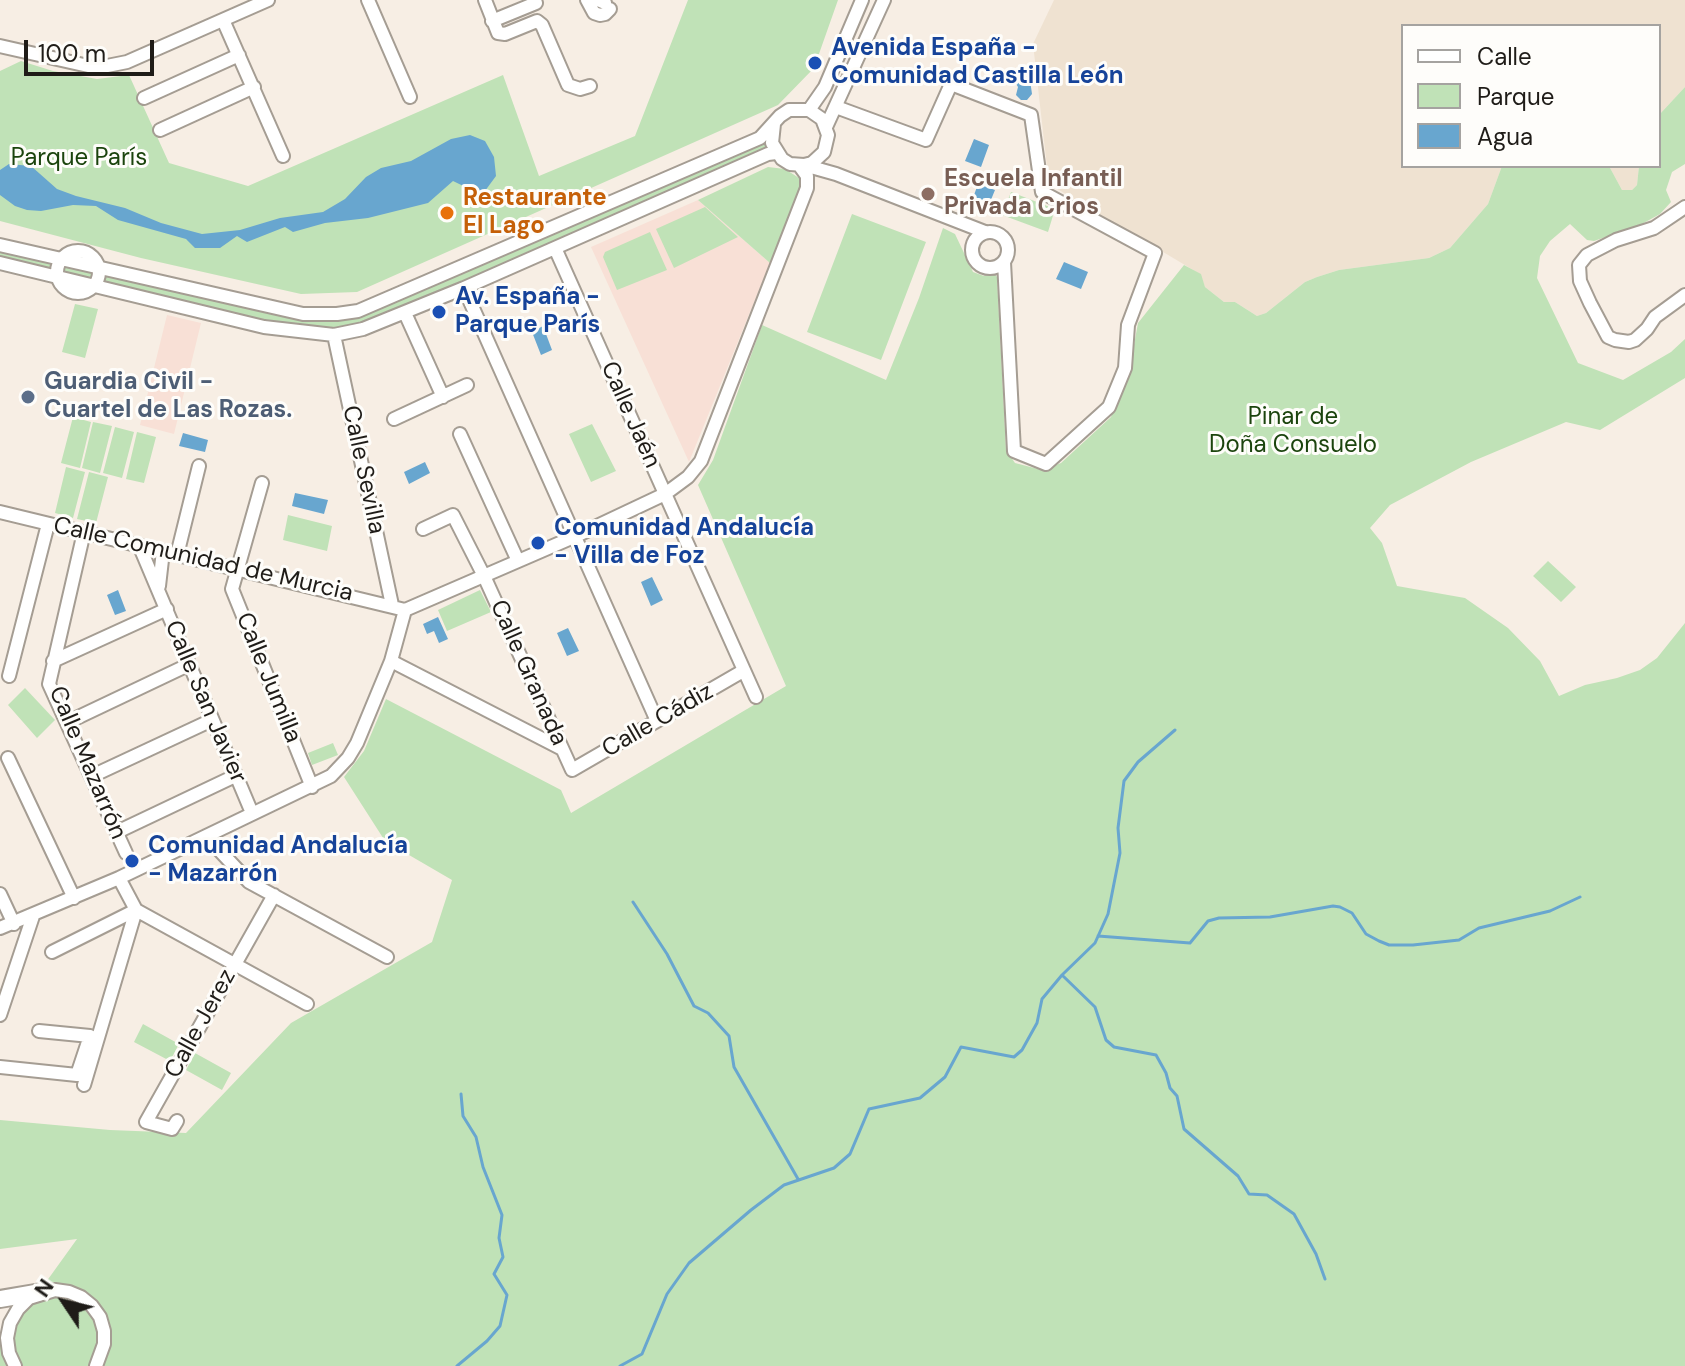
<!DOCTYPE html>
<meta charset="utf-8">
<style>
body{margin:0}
#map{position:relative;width:1685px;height:1366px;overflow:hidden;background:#f7eee4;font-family:"DM Sans",sans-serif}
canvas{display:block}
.legend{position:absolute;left:1401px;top:24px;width:260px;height:144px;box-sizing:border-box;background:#fefdfa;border:2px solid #a5a3a0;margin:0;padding:10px 14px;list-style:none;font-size:24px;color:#1f1c18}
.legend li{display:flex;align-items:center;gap:16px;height:40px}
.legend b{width:40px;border:2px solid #a5a3a0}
.north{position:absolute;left:24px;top:1262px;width:80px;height:80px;-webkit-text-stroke:6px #fefdfa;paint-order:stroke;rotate:305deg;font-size:22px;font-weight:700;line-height:32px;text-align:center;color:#1f1c18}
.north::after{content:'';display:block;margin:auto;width:28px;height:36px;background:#1f1c18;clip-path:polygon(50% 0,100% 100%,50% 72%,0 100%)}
.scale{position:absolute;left:24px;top:40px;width:130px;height:36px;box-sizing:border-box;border:4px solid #1f1c18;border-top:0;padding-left:10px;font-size:24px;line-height:28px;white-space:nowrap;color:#1f1c18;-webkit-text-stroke:6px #fefdfa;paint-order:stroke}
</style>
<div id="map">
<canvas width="1685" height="1366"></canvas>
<ul class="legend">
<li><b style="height:10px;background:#fff"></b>Calle</li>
<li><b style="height:22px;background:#c0e2b7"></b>Parque</li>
<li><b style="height:22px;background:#68a6cf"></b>Agua</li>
</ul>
<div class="north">N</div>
<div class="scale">100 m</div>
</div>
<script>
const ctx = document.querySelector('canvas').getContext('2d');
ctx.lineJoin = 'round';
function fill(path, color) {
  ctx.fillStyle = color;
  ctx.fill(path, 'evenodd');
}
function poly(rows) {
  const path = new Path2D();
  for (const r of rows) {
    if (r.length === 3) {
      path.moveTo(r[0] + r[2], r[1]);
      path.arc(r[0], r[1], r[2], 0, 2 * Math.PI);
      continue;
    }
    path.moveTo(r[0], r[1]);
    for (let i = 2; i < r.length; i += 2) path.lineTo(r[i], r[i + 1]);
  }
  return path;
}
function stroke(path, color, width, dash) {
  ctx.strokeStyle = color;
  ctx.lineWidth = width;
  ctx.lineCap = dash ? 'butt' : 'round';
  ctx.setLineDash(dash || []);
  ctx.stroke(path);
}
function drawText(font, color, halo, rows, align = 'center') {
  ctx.font = font + ' "DM Sans",sans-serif';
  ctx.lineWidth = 6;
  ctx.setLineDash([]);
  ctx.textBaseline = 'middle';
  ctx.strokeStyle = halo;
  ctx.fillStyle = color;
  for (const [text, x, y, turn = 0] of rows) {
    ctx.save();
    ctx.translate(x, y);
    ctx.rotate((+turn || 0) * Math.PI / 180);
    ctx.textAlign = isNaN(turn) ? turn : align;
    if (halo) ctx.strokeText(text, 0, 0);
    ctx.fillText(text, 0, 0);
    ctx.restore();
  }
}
fill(poly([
 [1054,0,1685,0,1685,87,1659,115,1659,26,1403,26,1403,166,1502,166,1488,204,1450,248,1429,258,1339,270,1317,277,1305,282,1266,313,1257,316,1235,302,1224,302,1205,287,1200,274,1049,184,1033,44],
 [1609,166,1639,166,1637,185,1632,190,1622,190]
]), '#efe2d1');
fill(poly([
 [698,200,770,263,689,462,591,247],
 [167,315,201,323,174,434,140,425]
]), '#f8e0d6');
fill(poly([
 [688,0,838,0,814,68,778,105,357,292,301,294,141,258,0,221,0,71,21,61,53,71,97,79,129,75,169,163,248,186,503,75,539,176,635,136],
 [1685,87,1685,164,1672,172,1666,190,1671,202,1660,214,1640,225,1594,241,1587,240,1570,224,1550,241,1540,256,1537,278,1578,363,1623,380,1671,352,1685,339,1685,378,1600,430,1566,422,1471,462,1390,505,1370,528,1382,543,1397,586,1465,598,1508,628,1540,661,1559,696,1585,685,1617,678,1640,670,1657,658,1685,623,1685,1366,0,1366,0,1346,77,1239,0,1249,0,1120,110,1130,186,1133,291,1023,432,942,452,880,385,841,344,777,364,751,386,699,561,790,571,813,786,686,698,485,713,460,762,325,886,380,919,298,943,228,955,234,973,272,984,276,994,273,997,277,1006,450,1015,463,1042,470,1061,463,1111,417,1131,361,1138,323,1184,265,1201,274,1205,287,1224,302,1235,302,1257,316,1266,313,1305,282,1317,277,1339,270,1429,258,1450,248,1488,204,1502,166,1609,166,1622,190,1632,190,1637,185,1639,166,1659,166,1659,115],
 [768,139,771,147,369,323,329,329,301,328,0,259,0,250,304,320,329,321,367,315],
 [768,167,785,169,799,178,800,186,770,263,698,200],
 [1011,192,1055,209,1048,232,1002,215],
 [705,207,738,237,674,268,656,229],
 [852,214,926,242,881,360,807,332],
 [650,232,667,270,617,290,603,257,605,252],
 [75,304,98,309,85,358,62,352],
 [73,417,91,422,80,468,61,463],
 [93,422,112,426,100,473,82,468],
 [592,424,616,471,591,482,569,434],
 [115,427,134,432,122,478,103,473],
 [137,432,156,437,144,483,126,479],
 [66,467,85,472,73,518,55,513],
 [89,472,108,477,96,523,77,519],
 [288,515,332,526,327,551,283,540],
 [1548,561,1576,587,1561,602,1533,576],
 [480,590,491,612,447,631,438,610],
 [25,688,55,720,37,738,8,705],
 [333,743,338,755,312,765,308,753],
 [143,1024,179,1044,170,1061,134,1042],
 [195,1053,231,1073,222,1090,186,1070]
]), '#c0e2b7');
fill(poly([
 [1020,76,1026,76,1030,80,1032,94,1027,100,1021,100,1016,95,1018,87,1015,82],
 [470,135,485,141,494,157,496,176,482,195,453,181,428,203,368,218,325,223,293,232,285,227,247,242,237,236,220,248,195,248,186,239,118,220,96,206,73,205,41,211,27,210,15,206,0,195,0,170,9,164,31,166,57,189,76,196,125,208,161,223,202,234,240,230,280,218,323,212,345,199,366,177,381,168,411,161,451,139],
 [974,139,989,145,981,167,965,161],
 [978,184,995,190,986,212,970,206],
 [1064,262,1088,272,1081,289,1056,279],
 [543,326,552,350,541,355,532,332],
 [183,433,208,440,205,452,179,446],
 [425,462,430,473,409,484,404,472],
 [295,493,328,500,324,514,292,506],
 [652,577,663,600,651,606,641,582],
 [118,590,126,611,115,615,107,595],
 [438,617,448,639,439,643,434,631,427,634,423,624],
 [568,628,579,651,567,656,557,633]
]), '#68a6cf');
stroke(poly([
 [633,902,667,954,694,1006,708,1013,729,1036,734,1067,798,1179],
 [1098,936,1190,943,1208,921,1219,918,1270,917,1333,906,1340,907,1352,913,1366,934,1379,941,1389,945,1413,945,1459,940,1479,928,1550,911,1580,897],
 [1062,975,1095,1007,1106,1040,1114,1047,1156,1055,1166,1073,1170,1088,1177,1096,1184,1129,1238,1176,1249,1194,1267,1195,1294,1214,1316,1254,1325,1279],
 [457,1366,487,1341,500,1326,507,1295,494,1274,503,1257,499,1238,502,1215,483,1167,476,1137,463,1116,461,1094],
 [620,1366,642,1354,667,1294,689,1263,751,1210,784,1185,834,1168,850,1154,869,1109,920,1098,945,1077,961,1047,1014,1057,1022,1050,1037,1023,1042,999,1062,975,1095,943,1108,914,1120,853,1118,828,1124,781,1138,762,1175,730]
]), '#68a6cf', 3);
const minor = poly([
 [368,0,410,97],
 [485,0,498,33,505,34,537,21,542,25,568,85,580,89,590,86],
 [587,0,594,13,600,15,605,14,610,9],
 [598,0,605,3],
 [223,20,283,156],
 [492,21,536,3],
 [0,46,97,68,127,62,268,0],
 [144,98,239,55],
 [836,107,926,140,951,84,1031,115,1042,192,1155,253,1128,325,1125,368,1109,407,1046,464,1014,451,1004,262],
 [809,110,825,87,862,0],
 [826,127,884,0],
 [160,130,254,87],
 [804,165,836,174,985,232],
 [1685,207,1654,228,1616,240,1587,255,1579,265,1580,281,1590,303,1608,337,1615,340,1629,342,1635,340,1647,329,1655,317,1685,295],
 [990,250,18],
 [0,245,303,314,337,314,358,311,760,138,780,116,789,110,809,110,822,119,828,135,824,152,812,163,804,165,790,164,782,159,772,143,774,124],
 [555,248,756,697],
 [78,272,21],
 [0,263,264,327,334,335,363,329,464,288,768,154,776,153],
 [464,288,657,721],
 [405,313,443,397],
 [334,335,392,605],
 [394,419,467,385],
 [460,434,518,561],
 [262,483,232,589,312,787],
 [0,512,405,610],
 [423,529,453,515,484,576,572,770,743,671],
 [84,532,49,684,126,853],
 [139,545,252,813],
 [177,555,199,466],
 [159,586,163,551],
 [53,661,167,609],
 [391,661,562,749],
 [9,676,48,524],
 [68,722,188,665],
 [8,758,74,898],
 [92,776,212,720],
 [117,832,235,776],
 [206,836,249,882,387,957],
 [0,894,14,924],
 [0,928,119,878,331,776,348,758,357,743,391,661,405,610,576,536,665,494,688,477,701,461,807,188,807,176,799,165],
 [52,952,136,910,307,1004],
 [0,1015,33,916],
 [0,1067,77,1075,90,1036,39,1031],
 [84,1085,136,910,119,878],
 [177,1121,172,1129,146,1122,274,895],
 [15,1366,9,1353,7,1338,10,1323,18,1309,29,1298,55,1290,69,1292,81,1297,92,1306,100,1317,104,1331,104,1344,96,1366]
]);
const highway = poly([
 [0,1299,41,1292]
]);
stroke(minor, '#a59d93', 16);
stroke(highway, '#a59d93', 20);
stroke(minor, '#fff', 12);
stroke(highway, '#fff', 16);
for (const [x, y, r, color] of [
 [815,63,8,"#1a4fb4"],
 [928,194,8,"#8d6e63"],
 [447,213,8,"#e8710a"],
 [439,312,8,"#1a4fb4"],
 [28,397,8,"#5c6f8a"],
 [538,543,8,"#1a4fb4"],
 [132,861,8,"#1a4fb4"]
]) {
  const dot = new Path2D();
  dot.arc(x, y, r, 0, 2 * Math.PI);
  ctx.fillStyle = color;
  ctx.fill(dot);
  stroke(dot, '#fefdfa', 3);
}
drawText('bold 24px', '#164399', '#fefdfa', [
 ["Avenida España -",831,49],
 ["Comunidad Castilla León",831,77],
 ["Av. España -",455,298],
 ["Parque París",455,326],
 ["Comunidad Andalucía",554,529],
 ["- Villa de Foz",554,557],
 ["Comunidad Andalucía",148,847],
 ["- Mazarrón",148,875]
], 'left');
drawText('24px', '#1b440d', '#fefdfa', [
 ["Parque París",79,159],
 ["Pinar de",1293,418],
 ["Doña Consuelo",1293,446]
]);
drawText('bold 24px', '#785e54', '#fefdfa', [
 ["Escuela Infantil",944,180],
 ["Privada Crios",944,208]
], 'left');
drawText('bold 24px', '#c56008', '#fefdfa', [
 ["Restaurante",463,199],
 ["El Lago",463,227]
], 'left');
drawText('bold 24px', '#4e5e75', '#fefdfa', [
 ["Guardia Civil -",44,383],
 ["Cuartel de Las Rozas.",44,411]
], 'left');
drawText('24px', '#1f1c18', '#fefdfa', [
 ["Calle Jaén",630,415,66],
 ["Calle Sevilla",363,470,78],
 ["Calle Comunidad de Murcia",203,560,13],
 ["Calle Granada",528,673,66],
 ["Calle Jumilla",268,678,68],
 ["Calle San Javier",205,702,67],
 ["Calle Cádiz",658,721,-30],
 ["Calle Mazarrón",87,763,67],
 ["Calle Jerez",201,1024,-61]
]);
</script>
